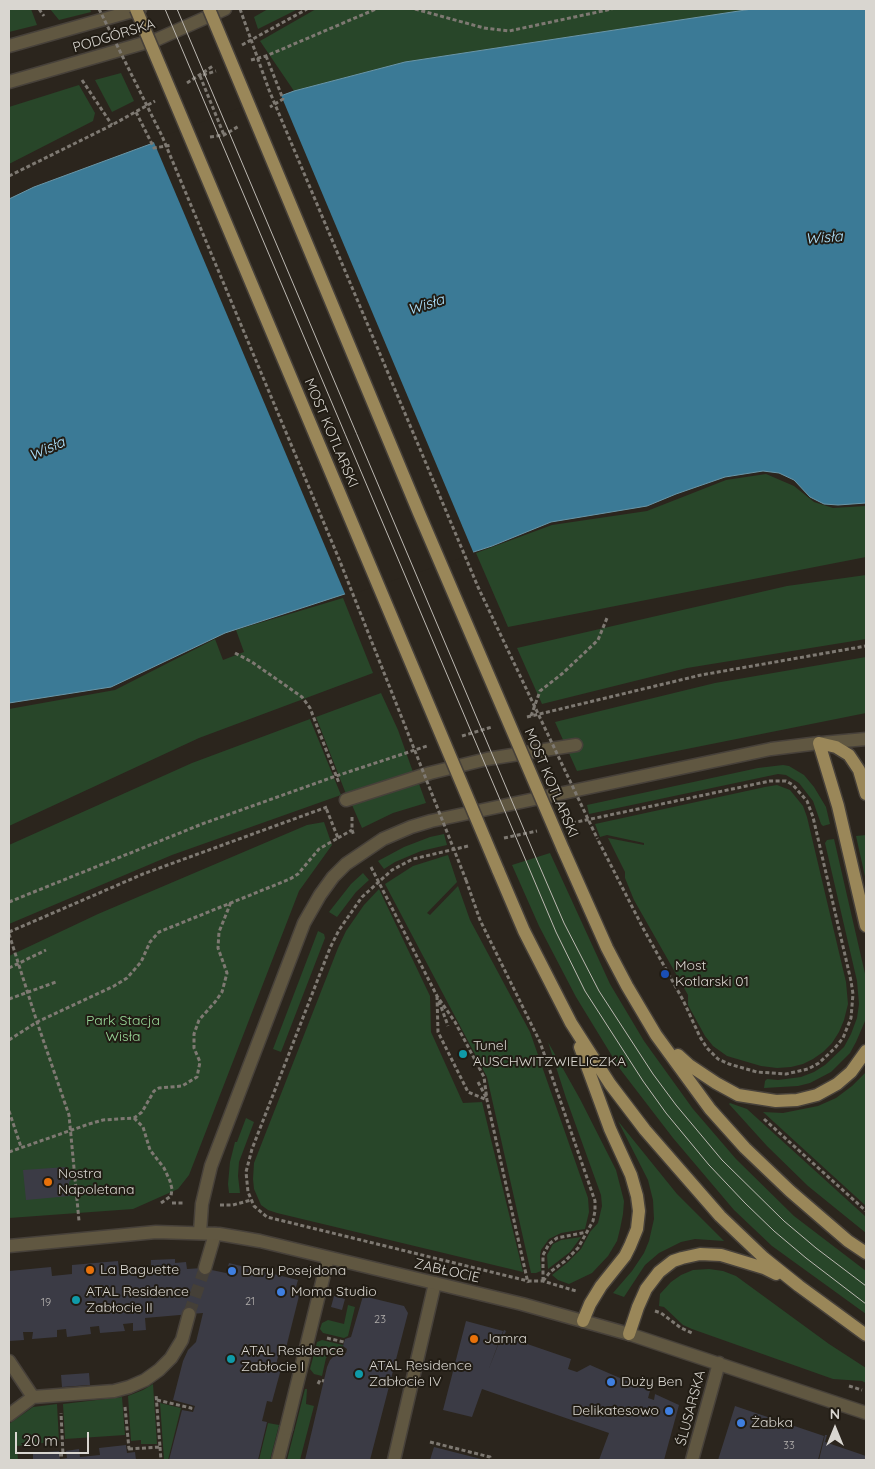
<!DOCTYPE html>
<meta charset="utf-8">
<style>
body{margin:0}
#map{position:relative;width:875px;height:1469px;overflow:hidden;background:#2b251d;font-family:Quicksand,sans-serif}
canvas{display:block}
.frame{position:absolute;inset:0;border:10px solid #d9d6d0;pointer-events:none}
.north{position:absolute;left:810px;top:1404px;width:50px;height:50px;-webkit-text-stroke:4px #211c14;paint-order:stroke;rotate:0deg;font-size:14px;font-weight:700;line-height:20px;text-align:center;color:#d9d6d0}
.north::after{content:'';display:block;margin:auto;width:18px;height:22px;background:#d9d6d0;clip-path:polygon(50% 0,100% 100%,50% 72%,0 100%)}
.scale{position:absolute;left:15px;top:1432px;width:74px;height:22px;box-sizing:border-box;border:2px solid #d9d6d0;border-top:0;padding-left:6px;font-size:15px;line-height:18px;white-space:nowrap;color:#d9d6d0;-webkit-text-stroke:4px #211c14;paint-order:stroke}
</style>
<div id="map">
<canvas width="875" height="1469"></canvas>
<div class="frame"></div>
<div class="north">N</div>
<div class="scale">20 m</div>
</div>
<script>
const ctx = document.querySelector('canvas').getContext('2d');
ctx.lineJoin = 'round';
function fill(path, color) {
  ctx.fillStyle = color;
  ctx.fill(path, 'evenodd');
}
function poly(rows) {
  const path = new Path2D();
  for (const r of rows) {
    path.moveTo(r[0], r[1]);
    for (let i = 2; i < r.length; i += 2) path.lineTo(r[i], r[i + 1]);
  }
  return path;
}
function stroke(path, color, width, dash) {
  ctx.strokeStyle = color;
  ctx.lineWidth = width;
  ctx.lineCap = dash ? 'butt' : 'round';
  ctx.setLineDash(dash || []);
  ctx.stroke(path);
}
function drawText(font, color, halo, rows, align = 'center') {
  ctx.font = font + ' Quicksand,sans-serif';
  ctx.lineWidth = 4;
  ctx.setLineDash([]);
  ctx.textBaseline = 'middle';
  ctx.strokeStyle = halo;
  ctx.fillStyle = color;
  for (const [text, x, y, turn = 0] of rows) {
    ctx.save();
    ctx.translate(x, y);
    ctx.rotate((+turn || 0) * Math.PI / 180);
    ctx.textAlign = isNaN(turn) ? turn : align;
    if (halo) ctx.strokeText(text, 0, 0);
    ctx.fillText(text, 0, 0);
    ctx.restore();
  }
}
fill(poly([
 [9,9,31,9,37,25,9,32],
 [50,9,90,9,91,12,59,20],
 [268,9,298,9,258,29,254,17],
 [316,9,752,9,405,62,294,91,260,41],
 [121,73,134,101,112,112,95,80],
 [79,85,95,113,93,121,9,164,9,107],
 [766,474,794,486,814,502,833,508,866,506,866,557,508,627,476,553,552,525,647,511,726,480],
 [866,575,866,639,687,668,542,704,517,648,787,586],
 [343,598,373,673,199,738,9,826,9,709,115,690,215,639,223,660,244,652,236,630],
 [866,657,866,713,577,771,555,722,715,683],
 [381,693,398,730,413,772,346,794,316,717],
 [310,719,341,795,172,855,9,924,9,845,192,763],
 [783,765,789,766,804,775,814,787,826,807,830,824,823,826,821,824,813,801,799,783,786,775,778,774,589,814,587,805,758,768],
 [418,781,426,803,393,813,362,828,352,805],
 [777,785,790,790,803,806,807,817,846,982,848,1004,844,1020,839,1032,832,1043,823,1052,813,1059,803,1064,791,1067,777,1068,761,1066,727,1056,713,1046,705,1036,688,1005,688,995,634,900,625,878,625,872,608,838,644,845,644,843,607,835,600,837,595,824,765,787],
 [324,822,332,845,299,891,189,1175,178,1189,133,1209,9,1218,9,956,98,914,307,825],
 [444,834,447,845,421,851,395,862,384,869,378,861,404,847,430,837],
 [866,835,866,881,856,836],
 [834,839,866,978,866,1013,865,1021,856,1042,850,1053,831,1072,810,1083,798,1086,764,1088,765,1081,767,1079,778,1080,801,1077,814,1072,825,1065,844,1047,851,1034,857,1018,859,1004,857,981,825,843,827,840],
 [550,853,610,984,644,1041,693,1109,736,1159,794,1216,866,1271,866,1314,772,1246,734,1210,673,1138,620,1069,576,997,539,926,512,865],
 [448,855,457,882,427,913,430,915,458,886,470,920,530,1032,588,1198,589,1212,585,1229,561,1233,549,1239,541,1250,540,1256,541,1271,536,1273,531,1273,487,1077,385,884,413,866],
 [363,873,369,880,356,892,337,917,329,912,351,884],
 [379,889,430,996,431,1032,463,1103,482,1102,523,1272,277,1213,268,1210,261,1205,254,1189,253,1179,254,1163,338,948,346,931,364,905],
 [318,931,324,934,325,938,281,1052,273,1049],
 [548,1042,580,1099,616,1170,624,1201,623,1214,620,1229,617,1241,608,1256,592,1273,569,1284,558,1280,552,1275,567,1263,581,1249,590,1232,598,1223,602,1206,601,1195,566,1098],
 [866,1072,866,1206,763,1112,783,1113,818,1106,836,1098,852,1086],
 [730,1103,747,1109,866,1217,866,1233,808,1186,767,1146,729,1104],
 [246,1118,254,1122,239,1162,238,1176,240,1193,229,1193,228,1184,230,1162,235,1142,237,1142],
 [618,1121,677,1194,724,1241,695,1239,681,1242,659,1253,645,1265,624,1297,613,1293,632,1271,644,1253,649,1241,654,1219,653,1200,648,1180],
 [581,1237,570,1252,548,1269,547,1255,553,1244,561,1240],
 [709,1269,723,1271,736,1276,829,1344,866,1368,866,1383,862,1381,833,1379,692,1329,683,1325,664,1307,659,1306,660,1294,671,1282,681,1275,693,1270],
 [348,1305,355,1307,348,1336,344,1338,323,1333,320,1329,322,1323,328,1320,344,1324],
 [322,1340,343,1345,342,1349,336,1350,326,1358,322,1376,314,1374,310,1369,317,1342],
 [153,1384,157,1444,141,1444,141,1440,131,1441,128,1396,143,1390],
 [305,1389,307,1389,306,1404,314,1406,300,1460,287,1460],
 [122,1397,125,1435,65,1439,63,1404],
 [160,1403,181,1408,168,1460,164,1460],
 [57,1404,59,1441,17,1446,18,1460,9,1460,9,1424,33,1407],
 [268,1423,279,1425,270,1460,259,1460]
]), '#284629');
const water = poly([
 [752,9,866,9,866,503,838,505,824,504,810,497,794,480,779,473,763,471,725,477,676,494,647,506,551,522,492,546,225,633,111,687,9,703,9,199,34,187,294,91,405,62,752,9]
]);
fill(water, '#3b7a96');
stroke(water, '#6a96a7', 1);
fill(poly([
 [280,93,474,554,346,596,153,140]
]), '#2b251d');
fill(poly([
 [67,1167,71,1180,69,1182,70,1196,26,1200,23,1170],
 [175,1259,175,1263,186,1262,187,1269,202,1268,226,1273,229,1263,298,1280,295,1291,300,1292,286,1348,281,1346,275,1368,281,1369,272,1402,267,1401,262,1421,267,1422,258,1460,169,1460,182,1410,193,1412,195,1406,173,1400,183,1361,188,1350,196,1342,203,1313,145,1318,146,1330,133,1331,133,1323,123,1324,125,1331,100,1333,99,1326,90,1327,91,1334,67,1337,66,1329,57,1330,57,1337,32,1339,33,1332,23,1332,24,1340,9,1341,9,1271,51,1267,52,1276,72,1274,72,1265,118,1261,119,1271,151,1268,151,1260],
 [334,1296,345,1299,342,1310,331,1307],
 [363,1296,404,1306,408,1313,370,1460,305,1460,327,1367,330,1360,335,1355,346,1353,347,1349,343,1346,345,1339,351,1337],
 [466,1321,503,1331,488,1371,504,1330,506,1331,504,1336,571,1359,568,1369,577,1372,590,1365,650,1391,648,1398,654,1400,655,1394,679,1405,664,1460,599,1460,609,1433,482,1389,472,1417,443,1410],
 [89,1373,90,1385,62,1387,61,1375],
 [735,1406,824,1436,818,1460,718,1460],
 [825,1435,827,1435,825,1442,866,1456,866,1460,819,1460],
 [126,1445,127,1453,135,1452,136,1460,33,1460,33,1453,59,1451,60,1459,67,1458,66,1451,79,1449,80,1457,100,1455,99,1448],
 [434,1447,485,1460,430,1460]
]), '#3b3b45');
stroke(poly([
 [189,1314,205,1268]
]), '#454038', 12, [12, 6]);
const service = poly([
 [822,743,866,739],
 [346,800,430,773,487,759,576,745],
 [278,1460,286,1429],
 [394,1460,435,1283]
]);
const minor = poly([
 [205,1268,215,1234],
 [629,1334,866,1413],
 [33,1397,114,1391,129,1387,145,1380,159,1370,171,1358,182,1340,189,1314],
 [9,1415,33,1397,9,1361],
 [286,1429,328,1258],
 [692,1460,719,1363]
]);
const tertiary = poly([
 [9,46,140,9],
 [9,82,158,39,225,9],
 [200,1232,202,1204,211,1166,304,923,320,895,333,877,346,864,383,839,411,827,431,821,771,749,819,743],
 [9,1246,156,1232,219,1234,260,1241,522,1304,629,1334]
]);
const primary = poly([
 [819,743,838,806,866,926],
 [819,743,836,747,849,755,859,770,866,794],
 [563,849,607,948,627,986,656,1035,710,1109,745,1148,790,1191,848,1241,866,1253],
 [498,870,524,931,571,1023,610,1084,645,1130,720,1216,764,1258,799,1286,866,1335],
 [580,1047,610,1129,631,1175,637,1196,639,1211,637,1229,630,1246,625,1256,601,1286,590,1304,583,1321],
 [678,1055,689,1065,716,1083,738,1095,776,1101,797,1100,817,1095,837,1084,851,1072,866,1051],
 [629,1334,638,1307,646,1289,659,1272,673,1261,682,1258,700,1254,721,1255,764,1268,776,1274]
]);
stroke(service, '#47413a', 15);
stroke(minor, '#47413a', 15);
stroke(tertiary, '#47413a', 15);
stroke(primary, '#47413a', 15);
stroke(poly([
 [39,9,44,16],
 [415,9,484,28,509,31,612,9],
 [242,45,307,9],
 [266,56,283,99,270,107],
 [251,60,266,56,376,9],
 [203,75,216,71],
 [200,76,224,135],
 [82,80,112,125],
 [187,83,213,66],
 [136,112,154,148,172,145],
 [210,137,224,135,239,126],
 [9,176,112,125,155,101],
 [235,653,252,662,302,697,310,708,339,783],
 [531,716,540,691,563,673,598,640,607,618],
 [527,717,701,675,866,646],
 [462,736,492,727],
 [352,817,352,830,354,836],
 [572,823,770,781,786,781,793,785,807,801,813,817,851,981,853,994,851,1018,843,1038,835,1048,819,1063,808,1069,786,1074,757,1072,729,1064,718,1059,707,1048,700,1037,683,1000,643,928,597,838],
 [338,838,352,830],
 [504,838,537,831],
 [468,846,413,859,392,870,362,897,339,930,330,948,252,1149,246,1172,248,1192,254,1206,267,1217,528,1281,543,1281,576,1291],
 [371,867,437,996,455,1022,484,1077,487,1100,528,1283],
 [466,880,480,920,540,1042,595,1201,595,1211,593,1221,578,1248,565,1261,550,1272,543,1281],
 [9,902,202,824,336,776,427,746],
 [9,932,143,874,327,807],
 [9,934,37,1022,69,1115,79,1221],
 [9,968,46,950],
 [437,996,438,1032,468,1092,487,1100],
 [9,999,56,982],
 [439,1001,448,1026],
 [9,1040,37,1022,114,986,127,978,141,962,150,942,159,932,290,879,298,874,319,849,338,838,326,808],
 [478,1082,486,1097],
 [9,1111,21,1147],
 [134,1118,143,1127,150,1150,164,1168,170,1181,172,1189,171,1196,161,1203],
 [764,1119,866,1211],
 [9,1152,89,1124,103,1120,134,1118,142,1112,154,1091,159,1088,182,1086,197,1077,200,1062,194,1048,194,1034,199,1020,215,1002,222,992,227,973,218,948,219,932,231,902],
 [172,1203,184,1203],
 [220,1205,233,1205,251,1200],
 [543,1281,543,1255,549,1244,557,1238,587,1232],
 [655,1311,661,1313,681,1328,692,1333],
 [327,1338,344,1342],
 [318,1384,320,1380,324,1381],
 [849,1386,862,1390],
 [157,1400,191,1408,190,1411],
 [125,1407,129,1449,126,1449],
 [430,1442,490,1457,491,1460],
 [160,1447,161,1460],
 [129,1449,160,1447,156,1394],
 [59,1455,63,1455,61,1413]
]), '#7e7972', 3, [4, 2.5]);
stroke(service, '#605741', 12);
stroke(minor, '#605741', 12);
stroke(tertiary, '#605741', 12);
stroke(primary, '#9a8759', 12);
stroke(poly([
 [165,9,526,861,556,932,585,991,643,1081,666,1113,709,1165,745,1203,774,1231,806,1258,866,1304],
 [177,9,536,858,564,923,599,991,653,1074,676,1105,722,1160,784,1221,816,1248,866,1286]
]), '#bcb8b2', 1);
const primaryBridge = poly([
 [136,9,498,870],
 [209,9,419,513,563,849]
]);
stroke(primaryBridge, '#47413a', 15, []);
stroke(poly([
 [99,9,162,136,339,559,466,880],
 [240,9,269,90,478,587,597,838]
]), '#7e7972', 3, [4, 2.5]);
stroke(primaryBridge, '#9a8759', 12);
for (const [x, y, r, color] of [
 [665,974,5,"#1a4fb4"],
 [463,1054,5,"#0f9aa8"],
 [48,1182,5,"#e8710a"],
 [90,1270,5,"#e8710a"],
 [232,1271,5,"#3f7fe0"],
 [281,1292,5,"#3f7fe0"],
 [76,1300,5,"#0f9aa8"],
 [474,1339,5,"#e8710a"],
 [231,1359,5,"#0f9aa8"],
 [359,1374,5,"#0f9aa8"],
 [611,1382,5,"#3f7fe0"],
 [669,1411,5,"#3f7fe0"],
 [741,1423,5,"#3f7fe0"]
]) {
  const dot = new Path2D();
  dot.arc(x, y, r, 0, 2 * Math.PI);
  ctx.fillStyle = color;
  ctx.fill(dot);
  stroke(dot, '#211c14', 2);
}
drawText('11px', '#b2afad', null, [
 ["21",250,1302],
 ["19",46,1303],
 ["23",380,1320],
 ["33",789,1446]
]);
drawText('14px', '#d9d6d0', '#211c14', [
 ["PODGÓRSKA",114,36,-17],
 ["MOST KOTLARSKI",331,433,67],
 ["MOST KOTLARSKI",551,783,67],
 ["ZABŁOCIE",447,1271,13],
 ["ŚLUSARSKA",691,1408,-75]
]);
drawText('14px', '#d9d6d0', '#211c14', [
 ["Most",675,966],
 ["Kotlarski 01",675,982],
 ["Tunel",473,1046],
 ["AUSCHWITZWIELICZKA",473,1062],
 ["Nostra",58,1174],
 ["Napoletana",58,1190],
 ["La Baguette",100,1270],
 ["Dary Posejdona",242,1271],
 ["ATAL Residence",86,1292],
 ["Zabłocie II",86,1308],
 ["Moma Studio",291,1292],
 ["Jamra",484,1339],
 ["ATAL Residence",241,1351],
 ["Zabłocie I",241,1367],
 ["ATAL Residence",369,1366],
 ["Zabłocie IV",369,1382],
 ["Duży Ben",621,1382],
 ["Delikatesowo",659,1411,"right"],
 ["Żabka",751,1423]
], 'left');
drawText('14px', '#99d899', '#211c14', [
 ["Park Stacja",123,1021],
 ["Wisła",123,1037]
]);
drawText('italic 15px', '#afe3fe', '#211c14', [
 ["Wisła",824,238,-5],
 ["Wisła",426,305,-18],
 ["Wisła",47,449,-24]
]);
</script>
